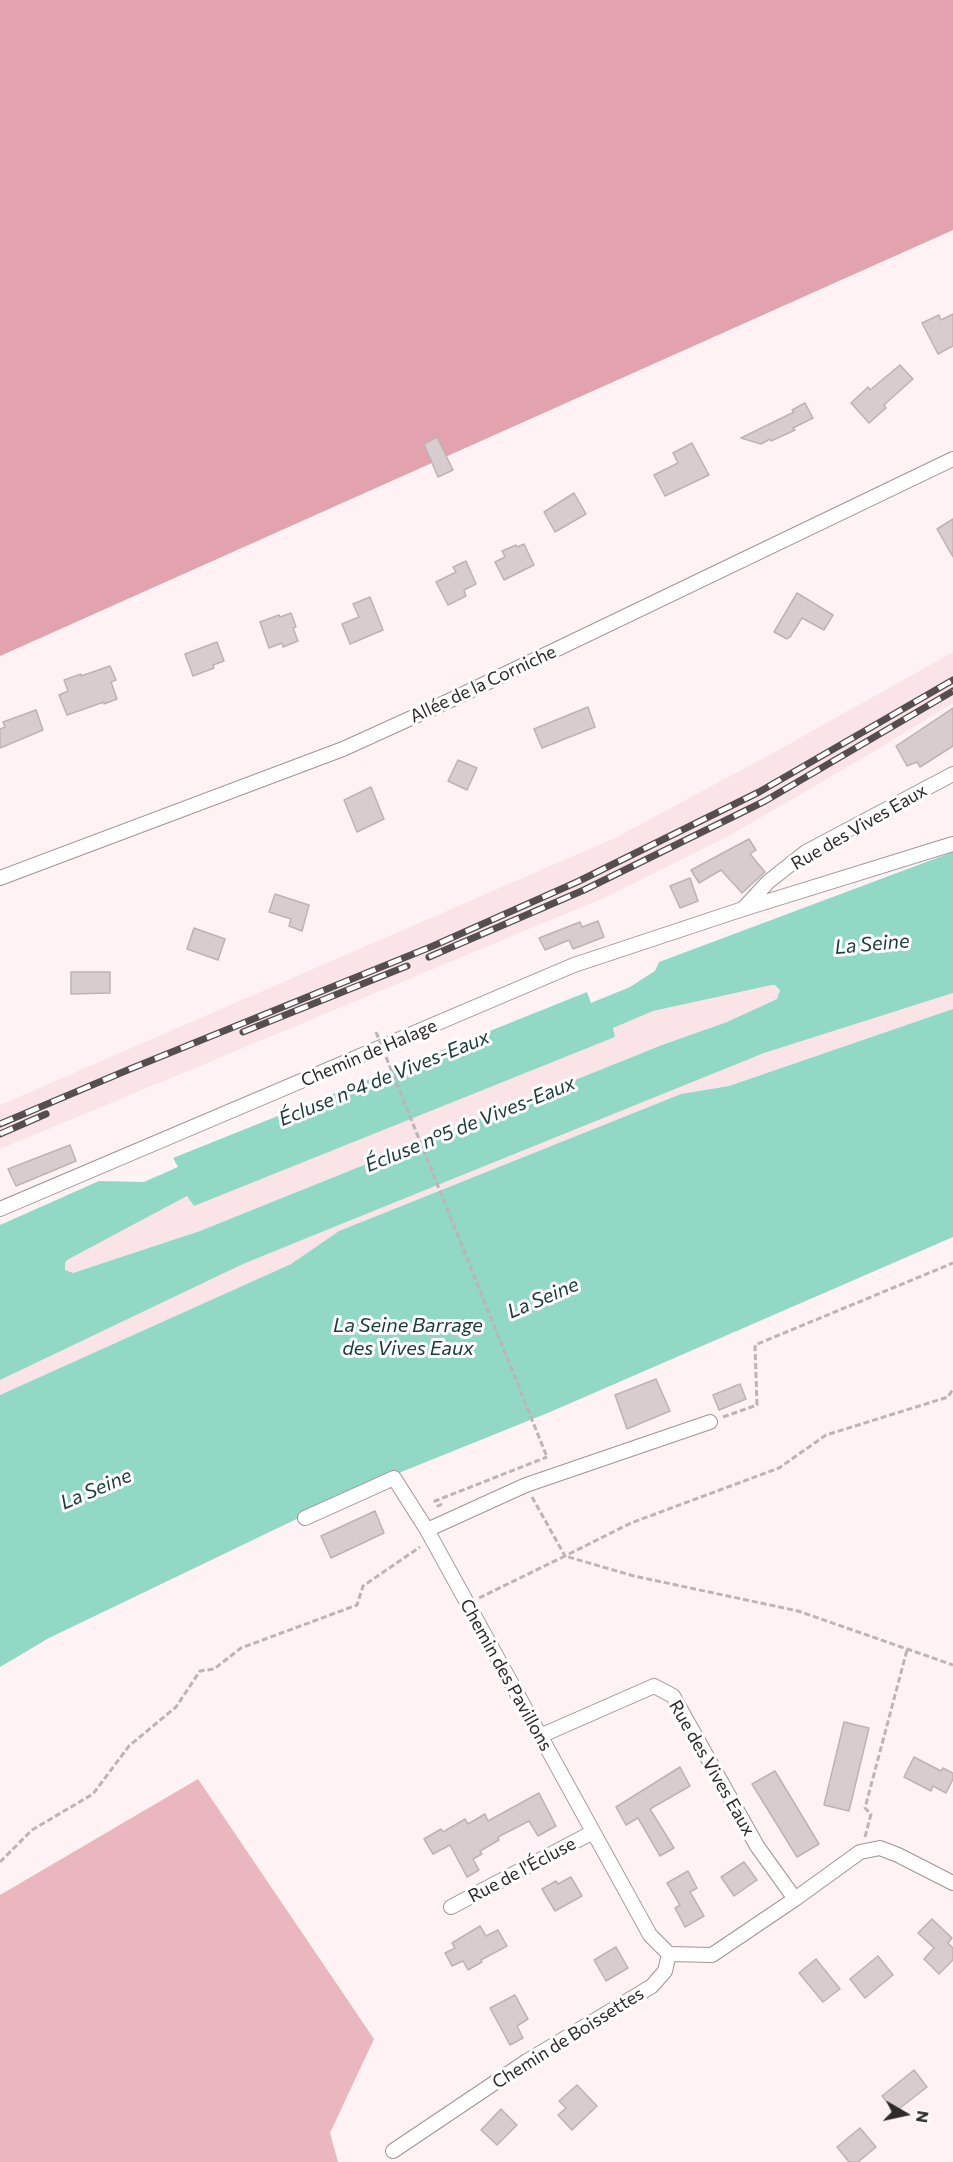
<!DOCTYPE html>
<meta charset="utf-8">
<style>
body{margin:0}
#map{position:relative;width:953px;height:2162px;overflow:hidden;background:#fff2f4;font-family:Commissioner,sans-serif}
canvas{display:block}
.north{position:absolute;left:875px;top:2084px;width:60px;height:60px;-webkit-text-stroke:4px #fff;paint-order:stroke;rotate:99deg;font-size:16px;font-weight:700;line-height:24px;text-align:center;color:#2e292a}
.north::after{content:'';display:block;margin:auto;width:21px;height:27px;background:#2e292a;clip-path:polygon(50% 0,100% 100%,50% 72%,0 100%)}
</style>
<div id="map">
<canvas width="953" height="2162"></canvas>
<div class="north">N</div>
</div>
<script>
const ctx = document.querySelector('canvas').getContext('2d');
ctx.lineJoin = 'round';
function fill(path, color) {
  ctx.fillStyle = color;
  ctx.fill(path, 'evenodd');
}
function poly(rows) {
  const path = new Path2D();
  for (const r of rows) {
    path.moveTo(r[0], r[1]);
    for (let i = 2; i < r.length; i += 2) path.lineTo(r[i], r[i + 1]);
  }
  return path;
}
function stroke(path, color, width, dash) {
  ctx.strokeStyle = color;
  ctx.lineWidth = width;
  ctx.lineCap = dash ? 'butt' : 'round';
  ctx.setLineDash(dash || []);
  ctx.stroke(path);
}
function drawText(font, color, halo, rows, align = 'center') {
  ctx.font = font + ' Commissioner,sans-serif';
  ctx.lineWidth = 6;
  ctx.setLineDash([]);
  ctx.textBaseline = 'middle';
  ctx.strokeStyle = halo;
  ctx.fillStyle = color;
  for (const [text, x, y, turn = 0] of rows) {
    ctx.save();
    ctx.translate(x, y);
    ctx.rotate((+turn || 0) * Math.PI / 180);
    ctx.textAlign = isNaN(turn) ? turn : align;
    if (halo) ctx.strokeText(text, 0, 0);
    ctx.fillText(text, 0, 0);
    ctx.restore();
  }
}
fill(poly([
 [953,652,953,703,873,752,727,837,606,897,0,1149,0,1105,617,837,782,748],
 [772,985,775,985,780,990,777,999,727,1022,662,1045,200,1231,73,1273,65,1270,65,1263,67,1260,187,1196,194,1206,615,1037,613,1028,653,1011],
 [953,993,953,1009,729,1086,681,1094,339,1231,291,1264,0,1395,0,1380,243,1264,764,1053]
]), '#fae4e7');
fill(poly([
 [198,1779,374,2039,330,2133,338,2162,0,2162,0,1895]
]), '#eab7bf');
fill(poly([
 [0,0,953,0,953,230,0,656]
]), '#e2a2ae');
fill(poly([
 [953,852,953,993,764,1053,334,1227,243,1264,0,1380,0,1225,99,1181,144,1182,178,1167,173,1158,587,992,591,1003,630,987,655,971,659,962],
 [772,985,775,985,780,990,777,999,727,1022,662,1045,200,1231,73,1273,65,1270,65,1263,67,1260,187,1196,194,1206,615,1037,613,1028,653,1011],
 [953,1009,953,1237,550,1412,359,1489,49,1638,0,1667,0,1395,291,1264,339,1231,681,1094,729,1086]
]), '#91d8c5');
const building = poly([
 [953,314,953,346,938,354,922,323,939,315,941,320,953,314],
 [900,365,913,379,884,405,886,408,869,423,851,403,868,387,870,390,900,365],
 [805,403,813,418,793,428,795,430,771,441,770,439,761,444,741,438,794,412,792,410,805,403],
 [437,437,453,470,438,477,424,444,437,437],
 [692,443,709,475,665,496,654,475,678,463,673,453,692,443],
 [574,493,586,514,555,532,544,512,574,493],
 [953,519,953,557,937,529,953,519],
 [524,544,534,565,504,580,495,562,505,557,502,551,516,545,517,547,524,544],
 [466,561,476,584,464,590,466,596,448,605,436,582,456,572,453,567,466,561],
 [797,593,833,615,824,630,802,618,790,637,787,639,774,632,797,593],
 [370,597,383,630,350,644,342,624,359,617,353,604,370,597],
 [291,613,296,627,293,628,298,641,283,647,282,643,269,648,260,622,279,615,280,617,291,613],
 [217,642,224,661,213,665,214,668,193,676,185,654,217,642],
 [110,666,116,680,111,682,117,699,104,704,104,702,67,715,59,695,68,691,64,680,81,674,81,676,110,666],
 [588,707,595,727,542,748,534,729,588,707],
 [953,708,953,746,920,767,917,762,907,766,896,746,953,708],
 [36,710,43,730,0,748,0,729,5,727,3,722,36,710],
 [458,760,477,768,467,790,448,781,458,760],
 [371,787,384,819,357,832,344,800,371,787],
 [749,839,756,850,750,854,765,872,742,893,721,870,699,883,691,870,749,839],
 [690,878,698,901,680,908,670,886,690,878],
 [275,894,309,905,302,931,289,926,291,919,269,912,275,894],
 [598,921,604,937,573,949,569,940,545,950,539,938,580,922,582,927,598,921],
 [194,928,225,939,218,960,187,949,194,928],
 [71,972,110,972,110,993,71,994,71,972],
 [70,1145,76,1161,16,1186,8,1169,70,1145],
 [656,1379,670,1411,627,1429,615,1395,656,1379],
 [740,1384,746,1399,719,1410,713,1395,740,1384],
 [375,1511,384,1533,331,1558,321,1536,375,1511],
 [844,1722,869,1728,849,1811,824,1805,844,1722],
 [914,1757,941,1771,943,1768,953,1773,953,1779,946,1793,933,1786,931,1791,904,1777,914,1757],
 [680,1767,690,1786,650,1809,674,1848,660,1856,638,1818,626,1825,616,1807,680,1767],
 [775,1771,819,1844,797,1857,752,1784,775,1771],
 [539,1793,556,1826,538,1836,529,1821,498,1837,499,1840,480,1851,482,1854,473,1859,479,1870,467,1877,450,1845,433,1854,424,1839,441,1829,443,1832,465,1819,468,1824,485,1814,488,1821,539,1793],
 [744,1862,757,1880,734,1896,721,1877,744,1862],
 [688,1871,697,1888,690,1892,704,1916,685,1927,675,1908,680,1905,667,1883,688,1871],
 [571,1877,582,1896,555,1911,542,1889,556,1881,558,1884,571,1877],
 [932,1919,952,1938,948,1943,953,1948,953,1960,939,1974,924,1959,934,1948,918,1933,932,1919],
 [480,1926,486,1936,498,1930,507,1946,481,1960,482,1962,468,1970,463,1961,452,1966,445,1953,455,1948,452,1943,480,1926],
 [616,1947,628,1968,606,1981,594,1960,616,1947],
 [878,1956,893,1975,865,1998,850,1979,878,1956],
 [816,1959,840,1989,823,2002,799,1973,816,1959],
 [515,1995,528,2019,517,2026,523,2038,510,2045,490,2008,515,1995],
 [914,2070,927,2087,895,2112,882,2096,914,2070],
 [577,2085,597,2106,572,2130,558,2115,566,2108,559,2101,577,2085],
 [501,2109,517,2125,497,2145,481,2130,501,2109],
 [860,2128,876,2147,858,2162,849,2162,837,2147,860,2128]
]);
fill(building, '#d8ccce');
stroke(building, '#beb2b4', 1.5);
const street = poly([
 [0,878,343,749,453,699,953,459],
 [744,908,768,882,806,852,953,774],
 [0,1209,574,965,743,909,953,844],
 [305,1518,394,1478,427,1530,650,1935,669,1954],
 [427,1530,526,1485,710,1422],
 [540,1736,654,1686,673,1696,757,1846,795,1899],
 [451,1907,593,1832],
 [669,1954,712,1955,795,1899,860,1852,880,1848,898,1855,953,1883],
 [393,2151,527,2061,652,1986,665,1971,669,1954]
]);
stroke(street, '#9f9496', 16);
stroke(poly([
 [723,1417,757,1405,755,1345,953,1263],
 [532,1497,565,1556,631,1523,779,1468,826,1435,948,1397,953,1389],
 [442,1504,438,1506,435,1501,547,1457],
 [479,1598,565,1556,634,1576,798,1611,953,1665],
 [865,1837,871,1814,865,1808,907,1650],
 [0,1862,32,1830,93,1794,129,1746,176,1707,200,1671,214,1669,241,1648,357,1605,363,1586,420,1547]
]), '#beb3b5', 3, [6, 3]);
stroke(street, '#fff', 14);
const rail = poly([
 [429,957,584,890,765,801,953,691],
 [243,1032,407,966],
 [0,1124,130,1069,433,946,577,882,759,792,953,680],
 [0,1134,46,1114]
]);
stroke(rail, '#554e4f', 7);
stroke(rail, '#fff', 4.5, [14]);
stroke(poly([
 [376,1032,547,1457]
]), '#beb3b5', 3, [6, 3]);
drawText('18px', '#2e292a', '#fff', [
 ["Allée de la Corniche",483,684,-25],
 ["Rue des Vives Eaux",859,827,-30],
 ["Chemin de Halage",369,1053,-23],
 ["Chemin des Pavillons",506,1675,61],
 ["Rue des Vives Eaux",712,1768,60],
 ["Rue de l'Écluse",522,1870,-28],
 ["Chemin de Boissettes",568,2038,-32]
]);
drawText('italic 20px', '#1b3d35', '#fff', [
 ["La Seine",872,944,-5],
 ["Écluse n°4 de Vives-Eaux",384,1078,-22],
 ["Écluse n°5 de Vives-Eaux",470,1124,-22],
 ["La Seine",543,1298,-23],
 ["La Seine Barrage",408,1325],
 ["des Vives Eaux",408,1348],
 ["La Seine",96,1489,-23]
]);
</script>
